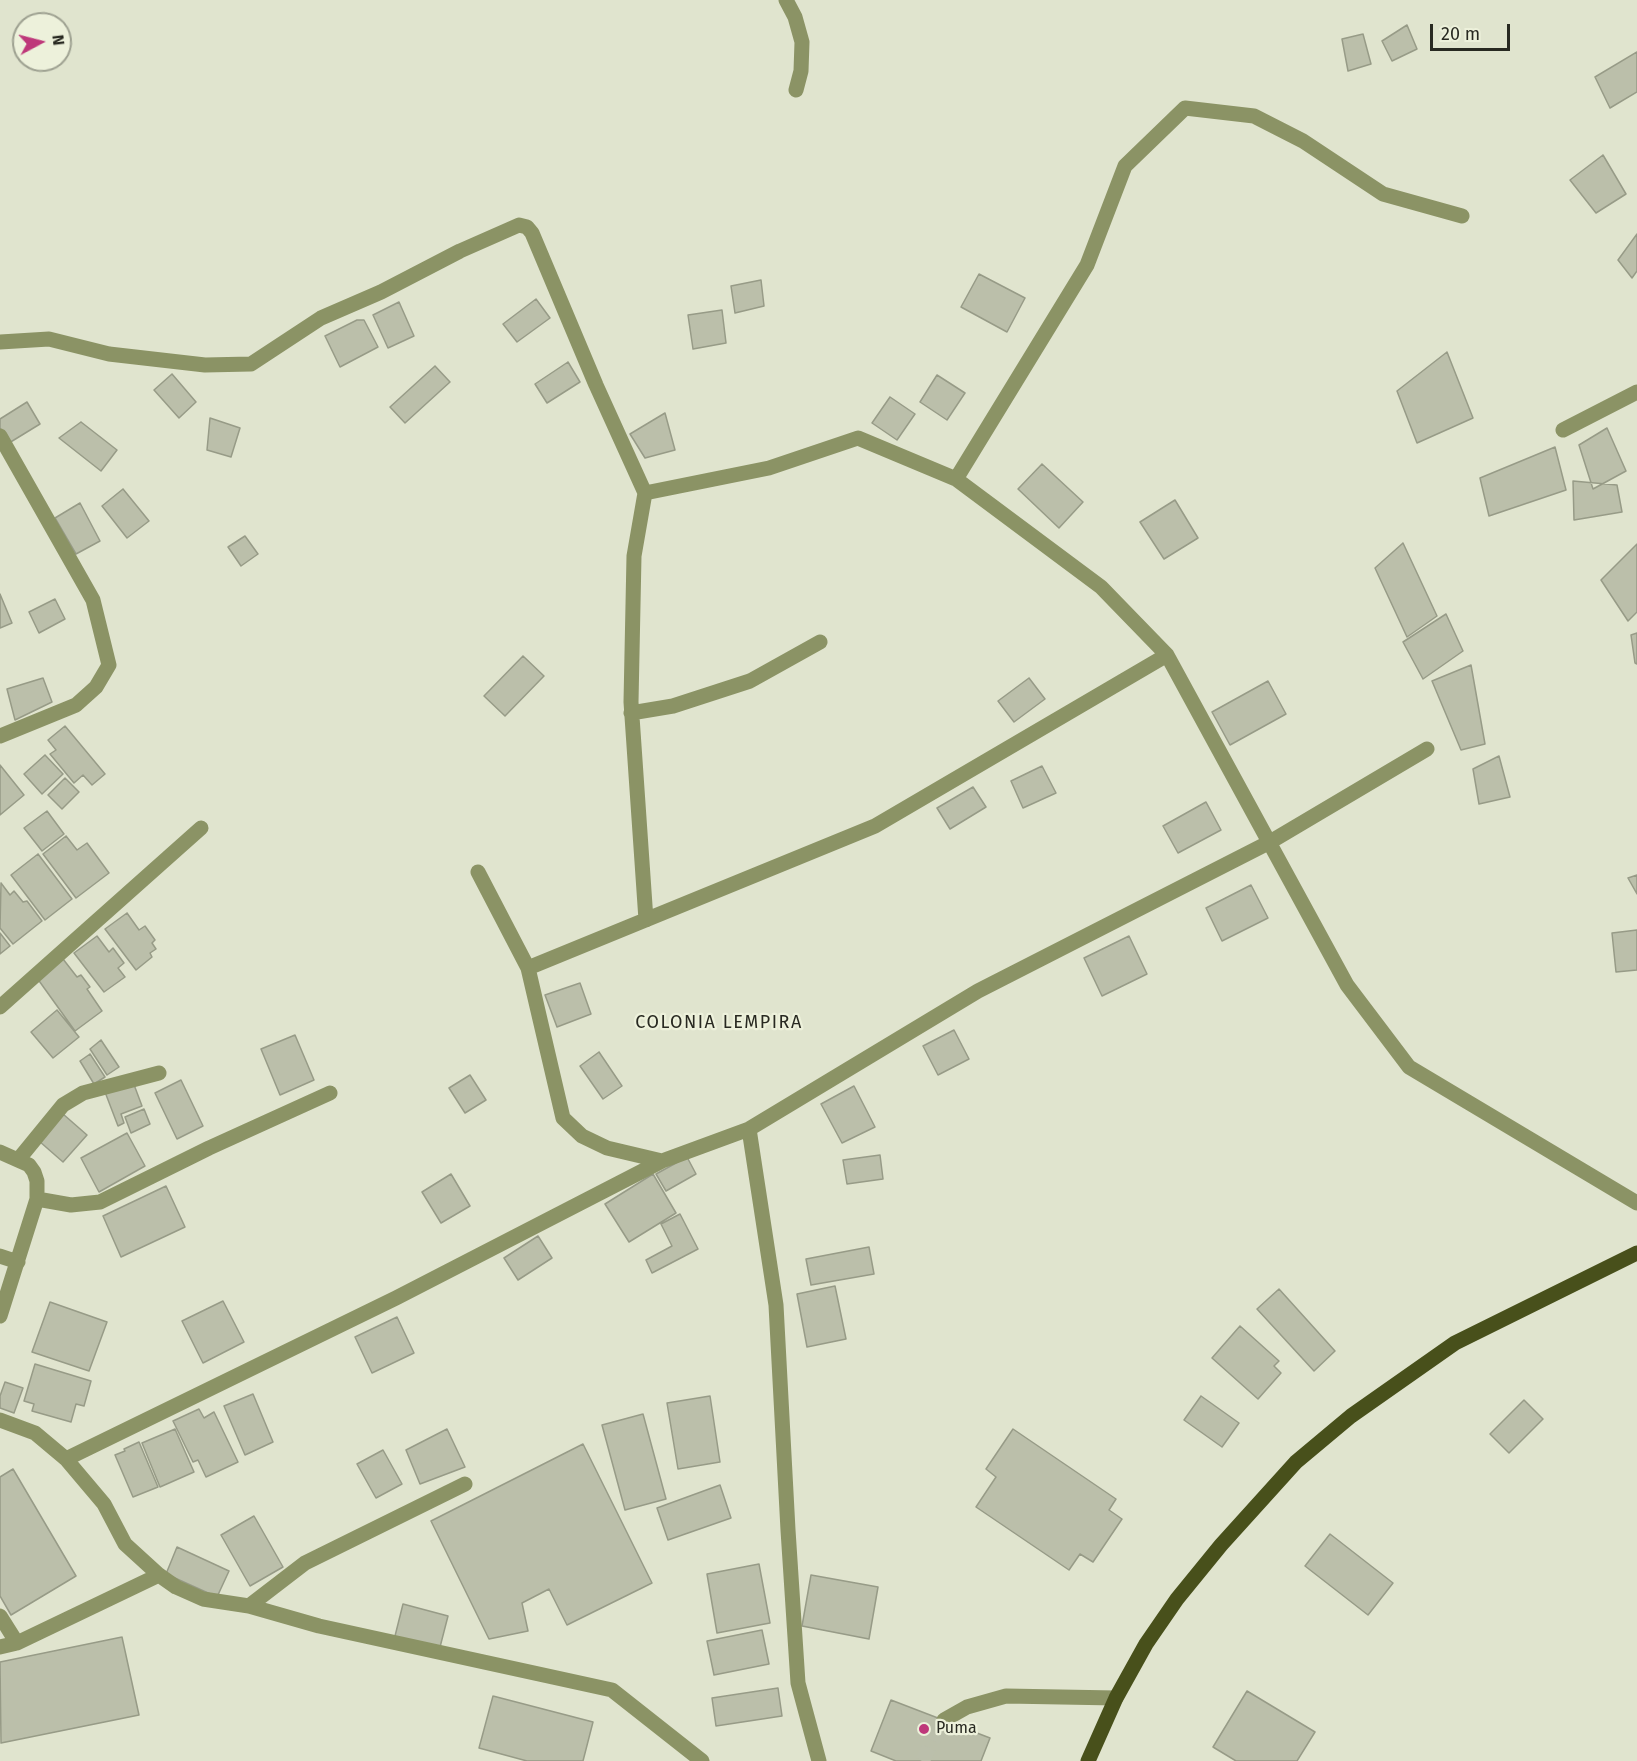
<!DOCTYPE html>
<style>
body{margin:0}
#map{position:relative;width:1637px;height:1761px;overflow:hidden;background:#e0e4ce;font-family:"Fira Sans",sans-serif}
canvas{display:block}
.north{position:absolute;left:12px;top:12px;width:60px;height:60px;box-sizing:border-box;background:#edf1db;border:2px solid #9ea191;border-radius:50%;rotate:83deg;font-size:16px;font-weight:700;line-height:24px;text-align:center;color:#282921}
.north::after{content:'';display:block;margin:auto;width:21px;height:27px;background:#be387a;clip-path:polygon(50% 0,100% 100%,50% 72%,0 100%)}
.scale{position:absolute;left:1430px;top:24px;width:80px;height:27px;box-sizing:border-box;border:3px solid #282921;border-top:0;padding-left:8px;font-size:18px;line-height:21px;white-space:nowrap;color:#282921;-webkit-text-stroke:4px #edf1db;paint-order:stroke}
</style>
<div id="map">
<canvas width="1637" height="1761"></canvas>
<div class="north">N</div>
<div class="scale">20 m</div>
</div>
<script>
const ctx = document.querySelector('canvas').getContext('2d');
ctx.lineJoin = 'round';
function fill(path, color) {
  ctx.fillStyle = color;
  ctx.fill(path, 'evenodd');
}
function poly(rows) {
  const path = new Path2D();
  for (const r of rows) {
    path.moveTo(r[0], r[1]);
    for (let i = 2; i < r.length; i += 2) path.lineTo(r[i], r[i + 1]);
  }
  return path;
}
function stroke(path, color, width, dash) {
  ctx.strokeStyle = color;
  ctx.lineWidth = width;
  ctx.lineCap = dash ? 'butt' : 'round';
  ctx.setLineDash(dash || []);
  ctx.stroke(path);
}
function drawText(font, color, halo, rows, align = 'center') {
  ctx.font = font + ' "Fira Sans",sans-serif';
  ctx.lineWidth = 4.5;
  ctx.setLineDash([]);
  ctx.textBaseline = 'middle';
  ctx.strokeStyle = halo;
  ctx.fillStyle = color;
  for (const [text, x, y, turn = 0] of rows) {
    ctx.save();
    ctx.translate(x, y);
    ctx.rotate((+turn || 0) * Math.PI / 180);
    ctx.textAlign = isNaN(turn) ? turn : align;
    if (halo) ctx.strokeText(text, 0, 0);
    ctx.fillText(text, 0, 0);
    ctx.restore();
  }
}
const building = poly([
 [1407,25,1417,49,1392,61,1382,41,1407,25],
 [1363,34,1371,64,1348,71,1342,39,1363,34],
 [1637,52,1637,92,1610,108,1595,77,1637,52],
 [1603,155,1626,194,1596,213,1570,180,1603,155],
 [1637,234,1637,271,1632,278,1618,260,1637,234],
 [979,274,1025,298,1007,332,961,307,979,274],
 [761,280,764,306,735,313,731,286,761,280],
 [536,299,550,318,517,342,503,324,536,299],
 [399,302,414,336,388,348,373,315,399,302],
 [722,310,726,343,693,349,688,315,722,310],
 [357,320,364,320,378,347,340,367,325,336,357,320],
 [1447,352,1473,418,1417,443,1397,391,1447,352],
 [568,362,580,382,547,403,535,384,568,362],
 [435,366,450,382,405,423,390,407,435,366],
 [172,374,196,402,179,418,154,390,172,374],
 [937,375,965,393,947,420,920,402,937,375],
 [890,397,915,414,897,440,872,423,890,397],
 [27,402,40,424,9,443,0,428,0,419,27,402],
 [665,413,675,450,645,458,630,434,665,413],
 [210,418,240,428,231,457,207,450,210,418],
 [81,422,117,450,101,471,59,438,81,422],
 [1607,428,1626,471,1593,489,1579,445,1607,428],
 [1555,447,1566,490,1489,516,1480,478,1555,447],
 [1042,464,1083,502,1059,528,1018,489,1042,464],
 [1573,481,1617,485,1622,512,1574,520,1573,481],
 [123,489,149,521,127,538,102,506,123,489],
 [1175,500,1198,538,1164,559,1140,522,1175,500],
 [80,503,100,541,76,554,55,518,80,503],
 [245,536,258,554,241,566,228,547,245,536],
 [1403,543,1437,616,1407,637,1375,568,1403,543],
 [1637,544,1637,612,1628,621,1601,580,1637,544],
 [0,594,12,623,0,628,0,594],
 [55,599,65,619,39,633,29,612,55,599],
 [1446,614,1463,651,1423,679,1403,642,1446,614],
 [1637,633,1637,664,1635,663,1631,635,1637,633],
 [523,656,544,676,505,716,484,696,523,656],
 [1471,665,1485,744,1461,750,1432,681,1471,665],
 [43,678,52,702,15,720,7,689,43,678],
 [1029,678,1045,699,1014,722,998,701,1029,678],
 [1268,681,1286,714,1230,745,1212,712,1268,681],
 [65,726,105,774,92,785,83,775,74,783,50,754,56,750,48,740,65,726],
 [45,755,63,774,42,794,24,774,45,755],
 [1499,756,1510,797,1479,804,1473,769,1499,756],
 [0,765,24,795,0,815,0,765],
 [1042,766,1056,793,1023,808,1011,781,1042,766],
 [65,778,79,792,62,809,48,795,65,778],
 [973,787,986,807,950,829,937,808,973,787],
 [1206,802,1221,830,1178,853,1163,826,1206,802],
 [47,811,64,834,42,851,24,828,47,811],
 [66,836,77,850,87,843,109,873,76,898,43,854,66,836],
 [38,854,72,899,45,920,11,875,38,854],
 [1637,875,1637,894,1628,878,1637,875],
 [1,883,10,895,14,891,23,902,27,901,42,921,13,944,0,928,1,883],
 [1251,885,1268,918,1222,941,1206,908,1251,885],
 [127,913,139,930,145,926,155,940,152,943,156,949,150,953,152,957,136,970,105,929,127,913],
 [1637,930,1637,970,1616,972,1612,933,1637,930],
 [0,933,10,946,0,954,0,933],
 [97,936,109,952,113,948,124,963,118,968,125,977,104,992,74,953,97,936],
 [1129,936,1147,974,1102,996,1084,958,1129,936],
 [63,959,77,977,81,975,90,987,87,989,102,1011,75,1031,37,978,63,959],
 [580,983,591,1014,557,1027,545,995,580,983],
 [57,1010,79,1037,53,1058,31,1032,57,1010],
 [954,1030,969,1059,938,1075,923,1046,954,1030],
 [295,1035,314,1080,280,1095,261,1049,295,1035],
 [101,1040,119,1067,107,1075,90,1049,101,1040],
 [599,1052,622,1086,603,1099,580,1066,599,1052],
 [90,1054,105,1077,94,1084,80,1061,90,1054],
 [470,1075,486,1100,465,1113,449,1088,470,1075],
 [181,1080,203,1126,177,1139,155,1093,181,1080],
 [133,1082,142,1106,121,1114,124,1123,118,1126,105,1092,133,1082],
 [854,1086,875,1127,842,1143,821,1104,854,1086],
 [144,1109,150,1124,131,1133,125,1117,144,1109],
 [63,1114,87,1135,63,1162,39,1141,63,1114],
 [127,1133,145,1166,99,1192,81,1158,127,1133],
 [880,1155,883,1179,847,1184,843,1160,880,1155],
 [687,1157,696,1174,666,1191,656,1174,687,1157],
 [451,1174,470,1206,441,1223,422,1192,451,1174],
 [653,1174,676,1213,629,1242,605,1204,653,1174],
 [166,1186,185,1227,121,1257,103,1216,166,1186],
 [680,1214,698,1249,652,1273,646,1260,672,1246,661,1224,680,1214],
 [538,1236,552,1258,518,1280,504,1258,538,1236],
 [869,1247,874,1274,811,1285,806,1259,869,1247],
 [835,1286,846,1339,807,1347,797,1294,835,1286],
 [1279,1289,1335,1351,1314,1371,1257,1309,1279,1289],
 [223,1301,244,1342,203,1363,182,1321,223,1301],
 [50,1302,107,1322,89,1371,32,1352,50,1302],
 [397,1317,414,1353,372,1373,355,1337,397,1317],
 [1240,1326,1279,1361,1274,1366,1281,1373,1258,1399,1212,1358,1240,1326],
 [35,1364,91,1381,84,1406,76,1404,71,1422,32,1411,34,1404,24,1401,35,1364],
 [5,1382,23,1388,14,1413,0,1408,0,1396,5,1382],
 [253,1394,273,1442,245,1455,224,1406,253,1394],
 [710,1396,720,1462,678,1469,667,1403,710,1396],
 [1201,1396,1239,1423,1222,1447,1184,1420,1201,1396],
 [1524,1400,1543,1419,1509,1453,1490,1434,1524,1400],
 [199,1409,204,1418,214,1412,238,1462,206,1477,198,1460,193,1462,173,1421,199,1409],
 [643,1414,666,1499,625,1510,602,1425,643,1414],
 [175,1429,194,1472,160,1487,142,1443,175,1429],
 [447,1429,465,1467,420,1484,406,1450,447,1429],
 [1013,1429,1116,1499,1109,1510,1122,1519,1093,1562,1080,1554,1069,1570,976,1507,996,1477,986,1469,1013,1429],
 [139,1442,158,1487,133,1497,115,1455,125,1451,124,1449,139,1442],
 [583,1444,652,1583,567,1625,549,1589,522,1603,528,1631,489,1639,431,1521,583,1444],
 [383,1450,402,1484,376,1498,357,1464,383,1450],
 [13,1469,76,1576,11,1615,0,1596,0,1477,13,1469],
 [720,1485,731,1518,668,1540,657,1508,720,1485],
 [254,1516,283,1567,250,1586,221,1535,254,1516],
 [1330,1534,1393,1583,1368,1615,1305,1566,1330,1534],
 [177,1547,229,1571,217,1597,166,1574,177,1547],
 [759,1564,770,1623,717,1633,707,1574,759,1564],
 [811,1575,878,1587,869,1639,802,1626,811,1575],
 [403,1604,448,1616,439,1651,394,1640,403,1604],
 [762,1630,769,1664,714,1675,707,1641,762,1630],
 [122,1637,139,1715,1,1743,0,1662,122,1637],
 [778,1688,782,1716,716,1726,712,1698,778,1688],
 [1247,1691,1315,1732,1297,1761,1236,1761,1213,1747,1247,1691],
 [493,1696,593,1722,583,1761,527,1761,479,1748,493,1696],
 [891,1700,990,1738,981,1761,896,1761,871,1751,891,1700]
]);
fill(building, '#bbbfaa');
stroke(building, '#979b87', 1.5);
stroke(poly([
 [922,1761,944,1720]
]), '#bbbfab', 15, [15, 8]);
stroke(poly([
 [786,0,795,17,802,42,801,71,796,90],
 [0,342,49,339,109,354,205,365,251,364,321,318,381,292,460,251,519,225,527,227,532,233,596,385,645,493,634,556,631,702,646,920],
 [1563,430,1637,392],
 [0,436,93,600,109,665,96,687,76,705,0,736],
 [956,479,1087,265,1125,166,1185,108,1254,116,1303,141,1383,194,1462,216],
 [645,493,769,468,858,438,956,479,1101,587,1167,655,1347,985,1409,1067,1637,1203],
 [631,713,673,706,750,681,820,642],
 [478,872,528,968,563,1118,582,1136,607,1148,662,1161],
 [528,968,875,826,1167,655],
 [0,1007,201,828],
 [749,1129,776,1305,788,1530,798,1683,819,1761],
 [0,1152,29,1165,34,1172,37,1181,37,1199,0,1316],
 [18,1160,63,1105,83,1093,159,1073],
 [37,1199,71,1205,100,1202,209,1148,330,1093],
 [0,1256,18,1262],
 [0,1420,35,1433,66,1459,104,1504,125,1544,159,1575,176,1587,203,1599,249,1606,319,1626,612,1690,702,1761],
 [66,1459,396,1298,662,1161,749,1129,978,991,1270,842,1427,749],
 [249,1606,305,1563,465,1484],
 [0,1616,17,1643],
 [0,1647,17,1643,159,1575],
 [944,1720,967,1707,1006,1696,1116,1698]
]), '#8b9365', 15);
stroke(poly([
 [1088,1761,1116,1698,1146,1644,1177,1599,1221,1545,1296,1462,1351,1416,1455,1343,1637,1253]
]), '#48501b', 15);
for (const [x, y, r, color] of [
 [924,1729,6,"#be387a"]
]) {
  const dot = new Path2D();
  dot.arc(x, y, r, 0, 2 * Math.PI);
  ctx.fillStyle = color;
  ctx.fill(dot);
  stroke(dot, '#edf1db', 2);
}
drawText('16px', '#282921', '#edf1db', [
 ["Puma",936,1729]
], 'left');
ctx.letterSpacing = '1.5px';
drawText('18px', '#282921', '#edf1db', [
 ["COLONIA LEMPIRA",719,1023]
]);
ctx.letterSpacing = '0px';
</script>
